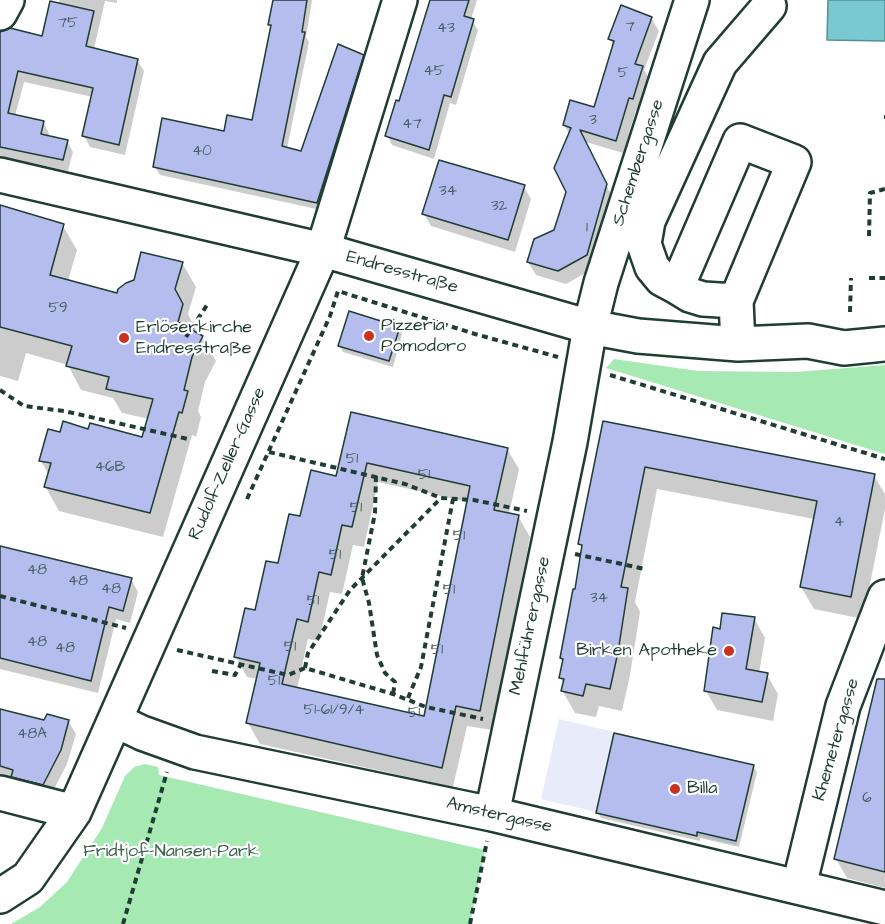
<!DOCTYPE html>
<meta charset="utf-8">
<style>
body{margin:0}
canvas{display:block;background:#fff}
</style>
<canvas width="885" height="924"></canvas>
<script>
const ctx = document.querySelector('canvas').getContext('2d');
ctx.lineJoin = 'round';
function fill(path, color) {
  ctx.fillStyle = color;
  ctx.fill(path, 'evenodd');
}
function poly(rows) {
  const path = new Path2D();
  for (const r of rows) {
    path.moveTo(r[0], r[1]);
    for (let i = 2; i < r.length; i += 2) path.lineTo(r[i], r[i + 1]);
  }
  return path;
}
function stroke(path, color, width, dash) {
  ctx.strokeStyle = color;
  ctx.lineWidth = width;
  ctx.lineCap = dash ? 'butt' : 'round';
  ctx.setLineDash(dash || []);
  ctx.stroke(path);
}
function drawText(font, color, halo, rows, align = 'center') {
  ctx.font = font + ' "Architects Daughter",sans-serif';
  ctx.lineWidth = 4.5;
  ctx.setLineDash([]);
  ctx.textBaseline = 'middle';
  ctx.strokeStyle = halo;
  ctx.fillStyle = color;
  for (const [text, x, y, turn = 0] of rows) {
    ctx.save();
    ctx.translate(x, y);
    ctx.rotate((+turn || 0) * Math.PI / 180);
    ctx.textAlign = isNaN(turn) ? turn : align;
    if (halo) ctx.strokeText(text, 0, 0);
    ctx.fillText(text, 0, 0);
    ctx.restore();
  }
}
fill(poly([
 [559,719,754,765,736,845,541,799]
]), '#e8ebfa');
fill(poly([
 [614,359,698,371,795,372,885,365,885,454,606,368],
 [145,764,158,767,159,775,485,850,470,924,11,924,40,907,67,882,102,828,125,776,134,767]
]), '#a6e9b3');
const water = poly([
 [828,0,885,0,885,41,827,40,828,0]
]);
fill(water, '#79c9d3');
stroke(water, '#559193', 1.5);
fill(poly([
 [60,0,117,0,117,3,105,1,94,49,137,60,144,71,125,155,90,147,84,136,93,97,24,82,15,116,43,122,49,133,48,137,67,141,73,152,68,171,0,156,0,38,43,38],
 [275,0,312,0,306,37,309,42,287,148,302,153,363,56,367,64,321,210,160,175,155,167,225,132,253,122,272,29,270,25],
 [432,0,477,0,471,19,478,30,456,105,450,103,434,159,392,145,387,135,400,103],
 [651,18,659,31,644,70,650,80,640,111,636,110,623,153,586,142,613,199,594,268,566,284,536,275,528,262,556,231,568,192,570,135,564,125,595,109,614,47,610,39],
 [524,187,531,199,515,252,431,226,424,214],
 [0,207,63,226,77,250,68,281,118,295,182,263,196,287,188,314,196,330,195,333,202,337,216,361,205,382,198,411,201,417,196,437,192,435,163,537,59,511,45,486,49,475,41,461,61,434,89,431,143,439,149,419,122,413,113,398,81,390,68,365,26,353,18,381,0,376],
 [399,328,402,334,393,367,343,352,340,346],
 [352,414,507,449,519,469,509,514,518,516,530,537,492,730,467,726,453,787,260,744,248,723,258,679,247,677,236,657,302,517,337,478],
 [378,482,468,502,425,718,297,689,308,639,319,641,330,592,342,594,353,545,364,547],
 [604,423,874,476,885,494,885,509,863,619,814,609,801,587,814,519,657,489,635,602,640,612,630,675,622,711,599,706,596,717,575,713,562,690,564,684,560,678,564,663,561,658,577,591,583,550,580,544],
 [0,547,131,579,138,592,130,623,116,619,98,693,0,669],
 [754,618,765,638,759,673,767,675,778,694,773,721,717,710,706,691,721,631],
 [885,684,885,888,847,878,836,859],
 [0,711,45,722,68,721,76,734,67,764,50,797,15,781,0,777],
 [753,766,757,772,739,847,700,838,700,841,601,818,598,812]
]), '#0003');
const building = poly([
 [273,0,307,0,302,32,305,32,282,146,301,151,338,44,364,55,317,203,153,167,162,118,224,131,227,115,252,120,271,25,268,25,273,0],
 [430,0,469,0,464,16,474,19,451,97,444,95,429,150,385,136,396,100,399,101,430,0],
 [50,1,94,11,86,46,138,59,119,145,82,136,93,88,18,71,8,113,44,121,41,134,68,140,63,160,0,147,0,32,10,28,42,36,50,1],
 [621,5,652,17,635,64,643,66,633,99,629,98,616,141,580,130,607,184,587,255,558,271,527,262,534,239,554,230,566,192,554,168,571,128,563,125,570,100,594,107,614,41,608,39,621,5],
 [439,160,525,185,508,240,422,214,439,160],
 [0,205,64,224,50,275,117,293,118,289,126,283,134,280,141,252,183,262,175,289,183,304,178,322,203,336,192,357,184,390,188,391,182,413,179,412,150,513,44,487,51,463,39,461,48,429,60,432,63,421,88,429,90,423,142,437,153,399,106,389,109,377,66,366,72,346,0,327,0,205],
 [349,311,400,327,389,361,338,346,349,311],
 [351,412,508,448,494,510,519,515,480,711,456,706,442,768,246,723,260,663,234,657,245,608,255,610,266,561,278,563,289,514,300,516,311,470,336,476,351,412],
 [367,463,470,486,424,716,282,684,297,619,308,622,319,572,331,575,342,525,352,527,367,463],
 [603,421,875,474,851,597,800,587,817,501,645,467,621,587,628,588,618,652,610,689,586,684,583,696,561,691,564,679,559,678,563,659,560,658,573,589,575,589,582,545,578,544,603,421],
 [0,546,132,578,123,611,109,607,91,681,0,658,0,546],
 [722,613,755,617,746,669,768,673,762,702,704,691,713,627,720,629,722,613],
 [877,679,885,679,885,872,834,859,877,679],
 [0,709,44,720,47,714,69,720,61,750,43,785,11,777,13,770,0,766,0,709],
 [614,733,754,765,736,841,697,832,697,836,596,813,614,733]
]);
fill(building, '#b4bdee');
stroke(building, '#1f3d34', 1.5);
const minor = poly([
 [0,13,7,0],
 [0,175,323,250,590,327,638,336,738,344,808,341,844,348,885,344],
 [677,287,662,279,652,267,644,244,648,221,720,63,769,6],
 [736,301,794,162,740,141,677,287,690,295,703,299,736,301,738,344],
 [115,720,142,733,195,752,492,814,885,908],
 [0,793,74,812],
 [492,814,570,442,590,327,601,283,692,0],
 [799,886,843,706,885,597],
 [0,896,28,878,74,812,323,250,400,0]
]);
stroke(minor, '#1f3d34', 38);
stroke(poly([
 [884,117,885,117],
 [869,236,870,193,885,189],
 [869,278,885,278],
 [850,312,851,278],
 [186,337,209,302],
 [610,375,885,459],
 [0,390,24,406,64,411,188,439],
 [269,452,405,484,441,498,474,500,527,511],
 [376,476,375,513,362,578,369,603,377,655,385,673,395,682,393,694],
 [247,499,330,316,338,291,475,334,558,357],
 [575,554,645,569],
 [0,596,126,628],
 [177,650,288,675,305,668,393,694,426,707,483,719],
 [305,668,308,653,350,590,441,498],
 [212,671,235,675,241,664],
 [408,698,421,667,453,499],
 [123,924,167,772],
 [470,924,487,841]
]), '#1f3d34', 4, [6, 4.5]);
stroke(minor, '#fff', 33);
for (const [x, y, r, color] of [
 [369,336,6,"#c8321e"],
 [124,338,6,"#c8321e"],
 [729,651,6,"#c8321e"],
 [675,789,6,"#c8321e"]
]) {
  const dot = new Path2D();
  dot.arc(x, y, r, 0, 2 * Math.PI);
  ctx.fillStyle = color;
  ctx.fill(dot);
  stroke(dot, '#fff', 2);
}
drawText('15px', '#445d62', null, [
 ["75",68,24],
 ["7",630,28],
 ["43",446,29],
 ["45",434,72],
 ["5",623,74],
 ["3",593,121],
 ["47",412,125],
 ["40",202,152],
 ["34",448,192],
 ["32",499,207],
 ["1",587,229],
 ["59",58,309],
 ["51",352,460],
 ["46B",110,468],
 ["51",424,476],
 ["51",356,509],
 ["4",839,523],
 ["51",459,537],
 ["51",335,556],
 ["48",37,571],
 ["48",78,582],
 ["48",111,590],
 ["51",449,591],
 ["34",599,599],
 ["51",313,602],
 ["48",37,643],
 ["51",290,648],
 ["48",65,649],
 ["51",437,651],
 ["51",274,682],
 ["51-61/9/4",334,711],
 ["51",414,714],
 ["48A",32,735],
 ["6",867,799]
]);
drawText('18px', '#1f3d34', '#fff', [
 ["Schembergasse",639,163,-72],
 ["Endresstraße",402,273,16],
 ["Rudolf-Zeller-Gasse",228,464,-66],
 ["Mehlführergasse",531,626,-78],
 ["Khemetergasse",837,740,-74],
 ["Amstergasse",499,816,13]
]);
drawText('18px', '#1f3d34', '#fff', [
 ["Pizzeria",381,326],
 ["Pomodoro",381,347],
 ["Erlöserkirche",136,328],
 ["Endresstraße",136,349],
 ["Birken Apotheke",717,651,"right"],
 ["Billa",687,789]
], 'left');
drawText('18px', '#3a5f4d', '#fff', [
 ["Fridtjof-Nansen-Park",171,852]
]);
</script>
